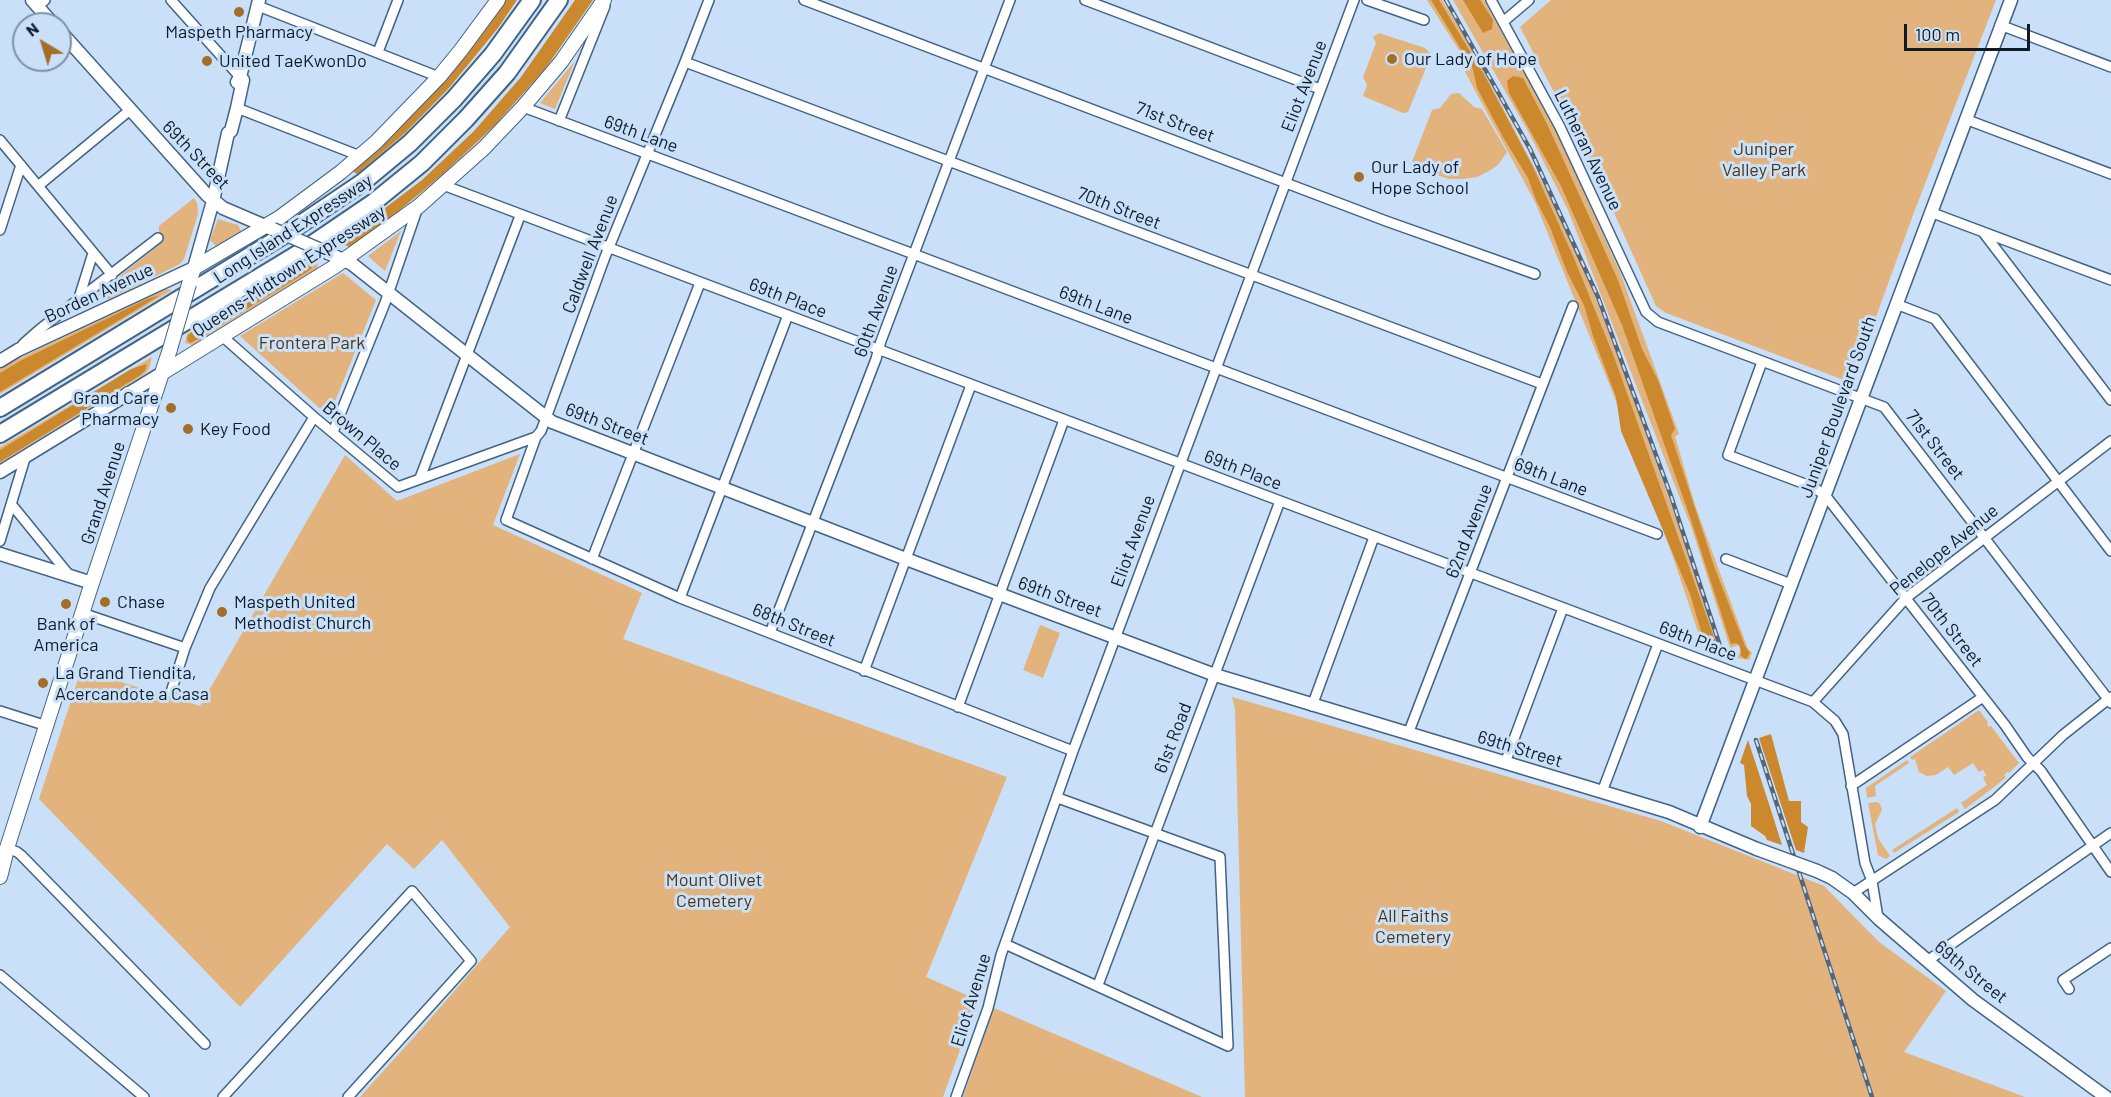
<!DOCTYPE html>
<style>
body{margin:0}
#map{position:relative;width:2111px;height:1097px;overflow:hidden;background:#c9e0f8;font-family:Barlow,sans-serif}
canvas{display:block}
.north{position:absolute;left:12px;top:12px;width:60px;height:60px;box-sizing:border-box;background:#c9e0f8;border:2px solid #7e91a5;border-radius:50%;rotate:322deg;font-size:16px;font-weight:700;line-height:24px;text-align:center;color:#0d1b29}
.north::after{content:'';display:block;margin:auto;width:21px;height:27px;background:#a46e28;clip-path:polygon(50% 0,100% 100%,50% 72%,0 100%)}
.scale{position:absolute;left:1904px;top:24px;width:126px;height:27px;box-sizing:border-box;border:3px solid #0d1b29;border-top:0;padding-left:8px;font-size:18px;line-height:21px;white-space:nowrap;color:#0d1b29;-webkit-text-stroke:4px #c9e0f8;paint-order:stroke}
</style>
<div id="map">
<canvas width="2111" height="1097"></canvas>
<div class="north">N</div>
<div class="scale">100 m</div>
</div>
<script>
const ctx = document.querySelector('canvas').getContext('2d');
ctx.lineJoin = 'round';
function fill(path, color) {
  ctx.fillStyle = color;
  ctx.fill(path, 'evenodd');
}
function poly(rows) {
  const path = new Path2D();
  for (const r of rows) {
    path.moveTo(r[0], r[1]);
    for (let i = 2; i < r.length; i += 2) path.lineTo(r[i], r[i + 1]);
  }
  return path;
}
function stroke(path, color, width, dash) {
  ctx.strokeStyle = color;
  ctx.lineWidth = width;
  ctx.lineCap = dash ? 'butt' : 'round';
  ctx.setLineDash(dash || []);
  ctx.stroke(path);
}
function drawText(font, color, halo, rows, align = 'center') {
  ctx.font = font + ' Barlow,sans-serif';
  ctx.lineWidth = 6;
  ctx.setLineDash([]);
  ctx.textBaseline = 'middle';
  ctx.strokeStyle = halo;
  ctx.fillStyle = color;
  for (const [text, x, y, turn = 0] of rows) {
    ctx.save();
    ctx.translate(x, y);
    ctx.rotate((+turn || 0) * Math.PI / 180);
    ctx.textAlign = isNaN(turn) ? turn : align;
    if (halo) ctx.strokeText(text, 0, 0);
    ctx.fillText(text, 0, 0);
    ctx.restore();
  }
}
fill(poly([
 [1427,0,1442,0,1468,42,1552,201,1591,286,1628,384,1678,524,1719,651,1702,644,1674,560,1612,391,1535,202,1464,70,1469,66],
 [1453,0,1484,0,1554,127,1620,272,1679,434,1675,436,1695,505,1748,649,1752,653,1749,660,1737,658,1741,650,1738,645,1730,648,1692,529,1568,210,1529,133],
 [1551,0,1996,0,1913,215,1852,383,1666,313,1656,306,1596,173,1520,27],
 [1379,33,1425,48,1430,53,1430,58,1408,112,1403,113,1363,96,1367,85,1363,77,1376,43,1373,37],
 [575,61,555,109,540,103],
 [1459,93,1474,107,1482,109,1507,152,1498,165,1489,171,1477,177,1463,179,1449,179,1422,170,1412,162,1432,110,1440,108,1451,94],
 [194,198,197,203,198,214,184,259,180,264,109,299,101,298,99,293,100,292,159,245,159,226],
 [218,219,238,225,241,231,238,234,216,246,210,240],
 [401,231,385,271,368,256],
 [310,260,318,263,317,266,319,267,192,345,185,343,187,334],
 [343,273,376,300,330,414,327,415,240,336],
 [166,289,172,290,0,394,0,369,22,357],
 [152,357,149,369,143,375,0,463,0,447],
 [520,454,493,525,642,593,623,639,1007,777,926,977,978,1000,943,1097,360,1097,424,1026,510,927,442,840,414,869,387,844,240,1007,39,799,81,670,200,706,345,455,397,501],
 [1040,625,1060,633,1043,678,1023,670],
 [1232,697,1661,821,1824,886,1879,942,1946,991,1904,1052,2025,1097,1245,1097,1235,709],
 [1979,710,1988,722,1987,724,1989,727,1991,726,2019,763,2009,773,2007,772,2004,775,2006,777,1998,784,1965,809,1961,803,1987,785,1983,778,1986,775,1983,770,1979,772,1973,763,1954,775,1948,767,1936,775,1927,776,1919,772,1915,759,1912,760,1910,757],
 [1907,760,1909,763,1875,786,1876,796,1867,798,1866,788],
 [1877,802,1880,804,1882,810,1875,824,1878,838,1890,856,1886,859,1878,855,1868,803],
 [1957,808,1959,812,1894,853,1892,850],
 [994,1008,1202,1097,963,1097]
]), '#e2b37c');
fill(poly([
 [505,0,517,0,498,28,449,88,405,133,357,174,353,171,412,115,441,84,469,51],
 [575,0,593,0,545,69,494,126,443,174,395,214,350,247,339,243,422,180,474,131,521,77],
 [1431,0,1439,0,1486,78,1533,167,1573,256,1614,357,1719,651,1706,645,1704,641,1690,594,1621,431,1616,397,1593,336,1584,305,1567,272,1550,227,1536,200,1528,178,1503,137,1477,88,1473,69],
 [1463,0,1480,0,1493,20,1492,29,1483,33],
 [1513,76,1523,78,1547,124,1618,280,1642,349,1658,380,1675,429,1671,435,1714,566,1745,646,1750,653,1746,659,1741,656,1740,646,1736,643,1731,644,1690,517,1622,325,1561,186,1509,93,1507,81],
 [311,265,312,268,307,272,198,339,190,343,187,340,188,335,206,322,228,313,287,278,301,268],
 [160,295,126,316,0,392,0,373,20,361,147,299],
 [147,364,145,371,139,376,0,462,0,450,131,369],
 [1771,734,1789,801,1801,801,1801,822,1808,827,1804,853,1796,850,1759,738],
 [1748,740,1769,804,1782,845,1767,840,1765,836,1751,826,1751,804,1747,796,1744,765,1740,763]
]), '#cb882c');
const street = poly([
 [171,0,240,77],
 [709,0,685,62,605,257,546,418,541,431,536,437,506,520,680,598,1073,751],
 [804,0,1386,221,1535,274],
 [1085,0,1320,89],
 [1367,0,1424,20],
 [1491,0,1560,127,1646,312,1658,322,1884,407,2111,703],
 [38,6,45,0],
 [258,6,439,77],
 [1503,22,1529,0],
 [2000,25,2111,67],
 [378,52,398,0],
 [685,62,1542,384],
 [523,107,1657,534],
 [237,108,360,156],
 [1965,119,2111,174],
 [559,121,605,6],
 [0,140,112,275],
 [443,185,1813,702,1835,721,1843,734,1865,863,1872,881,1878,918],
 [38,186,130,110],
 [1930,212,2111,280],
 [0,230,21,165],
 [1983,232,2111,400],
 [78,301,93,253],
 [1896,304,1935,319,2111,551],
 [222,336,314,417,398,487,536,437],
 [23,344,40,329,158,238],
 [1762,362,1728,455,1813,487,1825,495,2005,725,2027,757,2041,771,2111,872],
 [333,432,385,303,418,207],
 [420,478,520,216],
 [12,505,70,576],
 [0,541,26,455],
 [592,559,700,283],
 [1726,559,1791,584],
 [680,598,788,315],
 [82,613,185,648],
 [770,633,876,359,881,341,1010,0],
 [864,671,971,385],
 [171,692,185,648,210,588,314,417],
 [1813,702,1906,598,2111,441],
 [1312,706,1374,537],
 [958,707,1064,420],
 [0,711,47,726],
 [1408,734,1573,306],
 [1505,763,1563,608],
 [1851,786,1983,697],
 [1602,792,1658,644],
 [7,848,17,852,21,855,205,1044],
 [1853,893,1995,800,2063,735,2111,697],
 [1005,944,1228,1046,1220,857,1058,798],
 [1927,961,2111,833],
 [0,975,144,1097],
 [1098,985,1280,501],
 [2069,989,2063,980,2111,948],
 [223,1097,412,891,471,961,348,1097],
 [956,1097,988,1008,1001,955,1073,751,1354,0]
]);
const secondary = poly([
 [32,0,53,24],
 [60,31,207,195,223,208,272,229],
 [237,82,240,77,259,0],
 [328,253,352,264,552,422,906,559,1215,675,1669,812,1757,849],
 [0,361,18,350,194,268,213,201,228,133,231,131,237,108,243,80,240,77],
 [0,472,162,373],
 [0,554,92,583],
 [1700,827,2011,0],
 [1817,871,1832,878,1853,893,1879,919,1973,1000,2106,1097]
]);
const primary = poly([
 [189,284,194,268,279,218,341,172,376,142,439,77,461,50,498,0],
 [162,373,334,267,419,206,484,148,523,107,561,62,604,0],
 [128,394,151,402],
 [0,860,7,848,89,592,170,349],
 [0,877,6,853]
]);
const highway = poly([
 [0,408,289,232,363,182,410,143,454,99,493,54,532,0],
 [0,434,299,253,374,202,422,163,466,119,507,73,559,0]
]);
stroke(street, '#416386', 12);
stroke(secondary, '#416386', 15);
stroke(primary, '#416386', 16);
stroke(highway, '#416386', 20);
stroke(street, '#fff', 9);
stroke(secondary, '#fff', 12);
stroke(primary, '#fff', 14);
stroke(highway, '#fff', 16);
const rail = poly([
 [1446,0,1530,149,1598,297,1671,496,1721,649],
 [1756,740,1872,1097]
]);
stroke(rail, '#556678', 4.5);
stroke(rail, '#c9e0f8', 2, [7]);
const secondaryBridge = poly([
 [273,229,328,253],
 [1757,849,1817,871]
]);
const primaryBridge = poly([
 [170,349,189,284]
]);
stroke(secondaryBridge, '#416386', 15, []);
stroke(primaryBridge, '#416386', 16, []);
stroke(secondaryBridge, '#fff', 12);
stroke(primaryBridge, '#fff', 14);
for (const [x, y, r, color] of [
 [239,12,6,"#a46e28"],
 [1392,59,6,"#a46e28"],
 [207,61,6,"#a46e28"],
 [1359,177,6,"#a46e28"],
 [171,408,6,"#a46e28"],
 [188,429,6,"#a46e28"],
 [105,602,6,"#a46e28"],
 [66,604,6,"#a46e28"],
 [222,612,6,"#a46e28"],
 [43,683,6,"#a46e28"]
]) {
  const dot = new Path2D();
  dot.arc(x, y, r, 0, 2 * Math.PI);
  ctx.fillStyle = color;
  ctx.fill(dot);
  stroke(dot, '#c9e0f8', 2);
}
drawText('18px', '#0d1b29', '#c9e0f8', [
 ["Maspeth Pharmacy",239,32,"center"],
 ["Our Lady of Hope",1404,59],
 ["United TaeKwonDo",219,61],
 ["Our Lady of",1371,167],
 ["Hope School",1371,188],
 ["Grand Care",159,398,"right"],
 ["Pharmacy",159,419,"right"],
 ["Key Food",200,429],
 ["Chase",117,602],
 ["Maspeth United",234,602],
 ["Methodist Church",234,623],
 ["Bank of",66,624,"center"],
 ["America",66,645,"center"],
 ["La Grand Tiendita,",55,673],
 ["Acercandote a Casa",55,694]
], 'left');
drawText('18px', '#0d1b29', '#c9e0f8', [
 ["Eliot Avenue",1304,86,-69],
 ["71st Street",1175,122,21],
 ["69th Lane",641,134,20],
 ["Lutheran Avenue",1588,150,64],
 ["69th Street",196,155,46],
 ["70th Street",1119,208,21],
 ["Long Island Expressway",293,229,-33],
 ["Caldwell Avenue",590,254,-69],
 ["Queens-Midtown Expressway",289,271,-33],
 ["Borden Avenue",99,293,-25],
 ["69th Place",788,298,21],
 ["69th Lane",1096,305,21],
 ["60th Avenue",876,311,-70],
 ["Juniper Boulevard South",1838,407,-70],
 ["69th Street",607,424,21],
 ["Brown Place",362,436,40],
 ["71st Street",1935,445,52],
 ["69th Place",1243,470,21],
 ["69th Lane",1551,477,21],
 ["Grand Avenue",103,493,-72],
 ["62nd Avenue",1469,531,-69],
 ["Eliot Avenue",1133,541,-70],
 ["Penelope Avenue",1944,550,-39],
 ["69th Street",1060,597,20],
 ["68th Street",794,625,22],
 ["70th Street",1952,630,52],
 ["69th Place",1698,641,21],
 ["61st Road",1173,738,-69],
 ["69th Street",1520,749,17],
 ["69th Street",1971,972,39],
 ["Eliot Avenue",971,1000,-73]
]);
drawText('18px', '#4f330e', '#c9e0f8', [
 ["Juniper",1764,149],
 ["Valley Park",1764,170],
 ["Frontera Park",312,343],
 ["Mount Olivet",714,880],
 ["Cemetery",714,901],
 ["All Faiths",1413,916],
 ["Cemetery",1413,937]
]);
</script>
